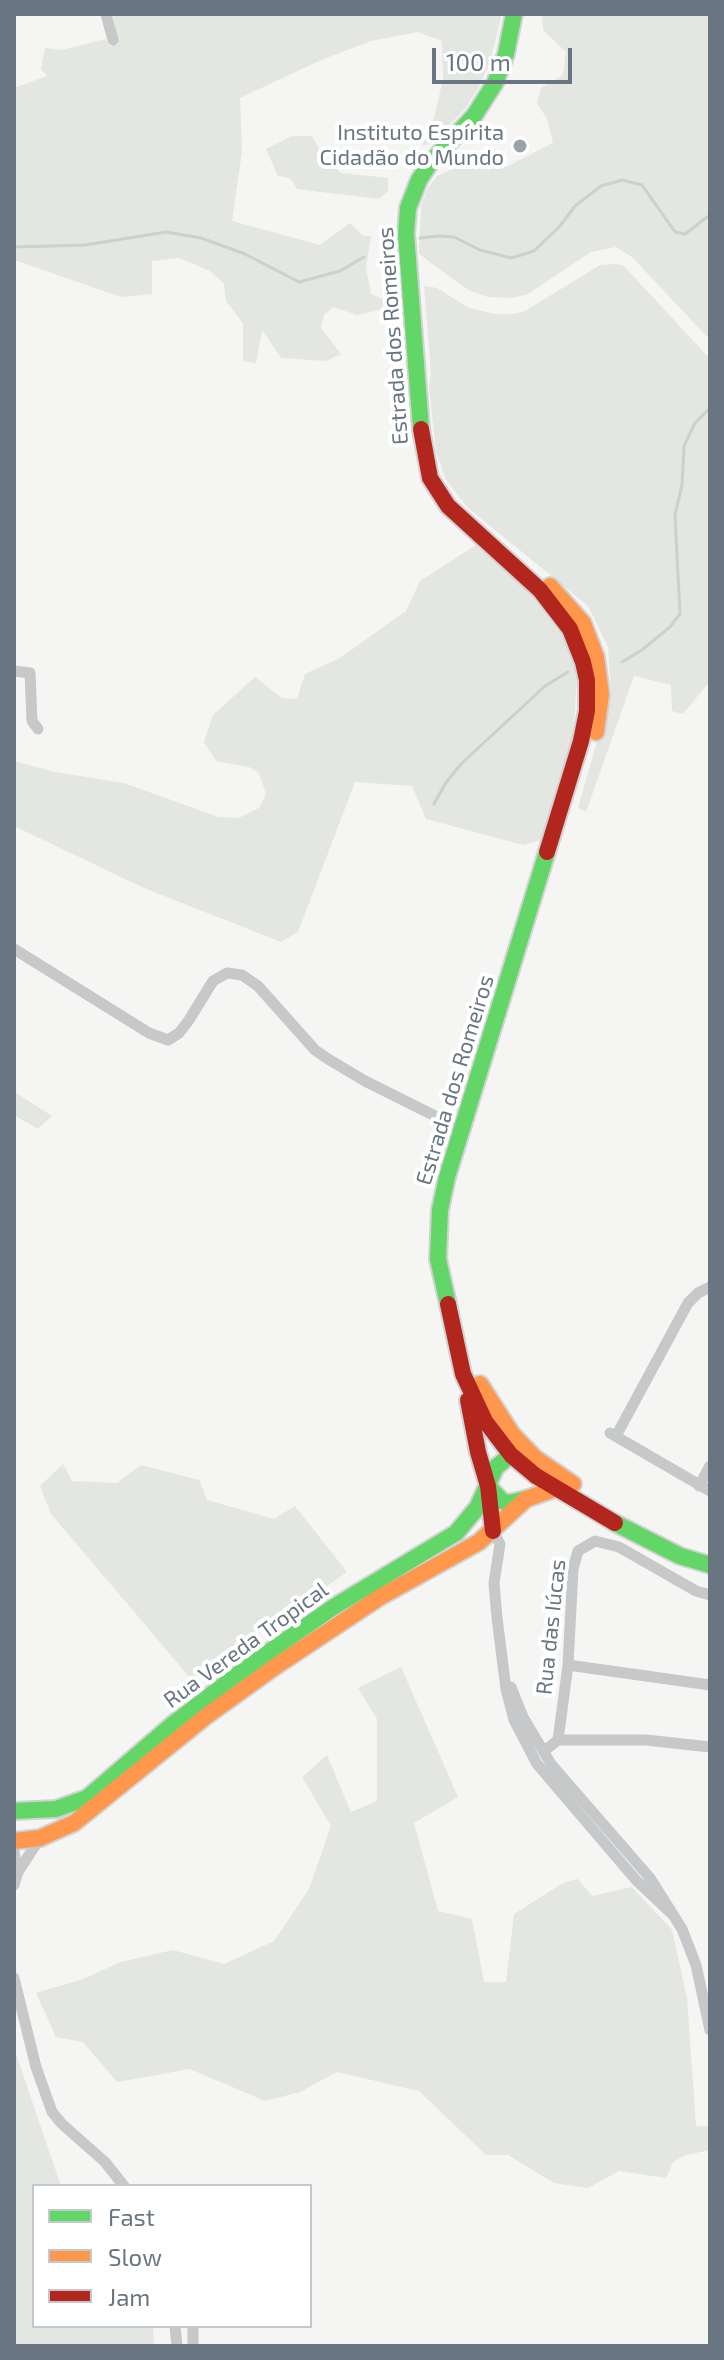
<!DOCTYPE html>
<meta charset="utf-8">
<style>
body{margin:0}
#map{position:relative;width:724px;height:2360px;overflow:hidden;background:#f5f5f4;font-family:"Exo 2",sans-serif}
canvas{display:block}
.frame{position:absolute;inset:0;border:16px solid #697681;pointer-events:none}
.legend{position:absolute;left:32px;top:2184px;width:280px;height:144px;box-sizing:border-box;background:#fff;border:2px solid #c3c8cd;margin:0;padding:10px 14px;list-style:none;font-size:24px;color:#697681}
.legend li{display:flex;align-items:center;gap:16px;height:40px}
.legend b{width:40px;border:2px solid #c3c8cd}
.scale{position:absolute;left:432px;top:48px;width:140px;height:36px;box-sizing:border-box;border:4px solid #697681;border-top:0;padding-left:10px;font-size:24px;line-height:28px;white-space:nowrap;color:#697681;-webkit-text-stroke:6px #fff;paint-order:stroke}
</style>
<div id="map">
<canvas width="724" height="2360"></canvas>
<div class="frame"></div>
<ul class="legend">
<li><b style="height:10px;background:#63d668"></b>Fast</li>
<li><b style="height:10px;background:#ff974d"></b>Slow</li>
<li><b style="height:10px;background:#b3261e"></b>Jam</li>
</ul>
<div class="scale">100 m</div>
</div>
<script>
const ctx = document.querySelector('canvas').getContext('2d');
ctx.lineJoin = 'round';
function fill(path, color) {
  ctx.fillStyle = color;
  ctx.fill(path, 'evenodd');
}
function poly(rows) {
  const path = new Path2D();
  for (const r of rows) {
    path.moveTo(r[0], r[1]);
    for (let i = 2; i < r.length; i += 2) path.lineTo(r[i], r[i + 1]);
  }
  return path;
}
function stroke(path, color, width, dash) {
  ctx.strokeStyle = color;
  ctx.lineWidth = width;
  ctx.lineCap = dash ? 'butt' : 'round';
  ctx.setLineDash(dash || []);
  ctx.stroke(path);
}
function drawText(font, color, halo, rows, align = 'center') {
  ctx.font = font + ' "Exo 2",sans-serif';
  ctx.lineWidth = 8;
  ctx.setLineDash([]);
  ctx.textBaseline = 'middle';
  ctx.strokeStyle = halo;
  ctx.fillStyle = color;
  for (const [text, x, y, turn = 0] of rows) {
    ctx.save();
    ctx.translate(x, y);
    ctx.rotate((+turn || 0) * Math.PI / 180);
    ctx.textAlign = isNaN(turn) ? turn : align;
    if (halo) ctx.strokeText(text, 0, 0);
    ctx.fillText(text, 0, 0);
    ctx.restore();
  }
}
fill(poly([
 [113,14,502,14,490,62,479,87,464,110,431,144,422,146,433,122,443,79,442,41,418,32,371,41,321,60,240,98,242,151,232,221,320,245,350,223,363,236,371,236,366,267,371,294,390,302,380,310,357,315,333,307,324,315,321,328,341,354,326,361,281,358,262,330,256,363,243,361,243,323,226,301,224,284,210,271,179,258,152,261,152,294,121,297,14,260,14,88,47,76,41,69,45,48,62,50,105,39,110,46,118,44],
 [542,14,710,14,710,340,632,257,616,247,591,252,528,294,512,298,488,297,468,290,419,254,421,205,428,188,437,176,466,163,506,167,553,143,547,119,537,103,541,88,563,75,566,52,543,30],
 [292,136,312,136,322,154,341,173,388,178,388,191,379,199,297,189,290,178,278,176,266,149],
 [616,264,624,266,710,359,710,681,683,714,672,711,671,685,634,676,586,812,578,808,611,692,608,647,588,606,467,507,446,480,436,452,429,387,431,373,424,286,437,288,469,308,495,314,513,314,525,311,600,265],
 [476,545,525,587,565,639,573,662,577,681,573,735,541,840,523,845,426,819,412,786,355,782,298,932,281,942,144,888,14,826,14,761,55,772,124,783,218,817,239,818,259,808,266,794,259,773,249,767,216,761,204,742,213,715,255,677,282,698,297,699,305,674,340,658,406,611,420,581],
 [14,1091,16,1093,52,1116,38,1129,14,1115],
 [63,1464,72,1481,117,1483,141,1465,199,1480,207,1500,274,1519,295,1506,347,1572,192,1680,51,1514,40,1486],
 [401,1667,458,1797,414,1823,438,1911,472,1919,484,1982,506,1982,514,1914,563,1883,578,1879,592,1896,632,1887,672,1930,687,1998,696,2126,710,2126,710,2150,686,2155,673,2162,666,2178,619,2171,588,2188,554,2183,508,2155,486,2155,419,2091,337,2072,300,2092,265,2101,190,2069,117,2082,83,2042,56,2037,36,1993,83,1979,121,1962,173,1950,224,1964,274,1941,309,1889,331,1826,302,1777,327,1755,351,1812,377,1801,377,1719,358,1688],
 [14,2048,61,2186,34,2186,34,2326,153,2326,154,2346,14,2346]
]), '#e4e6e2');
stroke(poly([
 [420,238,439,236,454,237,480,250,511,258,534,251,560,226,575,206,601,186,622,180,642,185,675,232,685,234,710,215],
 [14,247,85,245,166,232,201,238,245,254,299,282,340,271,364,257],
 [622,662,642,650,670,627,680,614,675,515,682,485,684,446,695,423,710,408],
 [434,804,445,784,461,764,545,686,568,672]
]), '#cad1d3', 3);
const fast = poly([
 [421,429,406,234,408,208,419,180,430,163,474,116,495,83,506,54,514,14],
 [448,1304,438,1259,440,1210,447,1177,547,852],
 [488,1486,502,1501,509,1503,526,1499],
 [615,1523,680,1556,710,1565],
 [14,1811,56,1809,87,1798,173,1724,246,1668,332,1608,456,1533,477,1508,496,1467,511,1455]
]);
const slow = poly([
 [550,586,583,623,596,657,601,694,596,732],
 [480,1384,512,1434,535,1458,573,1484],
 [14,1841,40,1838,74,1823,205,1717,276,1666,380,1597,479,1542,526,1499,557,1488]
]);
const jam = poly([
 [421,429,430,478,448,506,540,590,570,629,583,662,587,680,587,711,581,741,547,852],
 [448,1304,463,1374,485,1421,511,1455,536,1476,615,1523],
 [468,1400,478,1452,488,1486,493,1531]
]);
stroke(fast, '#d1d2d2', 20);
stroke(slow, '#d1d2d2', 20);
stroke(jam, '#d1d2d2', 20);
stroke(poly([
 [106,14,113,40],
 [14,671,30,673,32,721,38,729],
 [14,949,149,1033,168,1040,179,1033,189,1020,213,981,227,973,242,975,258,986,315,1050,328,1059,365,1081,461,1129],
 [610,1433,710,1491],
 [616,1436,688,1303,698,1293,710,1287],
 [699,1486,710,1466],
 [493,1531,500,1544,494,1583,497,1618,506,1689,514,1720,537,1764,636,1880,673,1915],
 [568,1665,710,1685],
 [511,1687,523,1717,551,1764,650,1878,682,1929,696,1965,710,2030],
 [558,1740,646,1740,710,1747],
 [544,1751,558,1740,568,1665,573,1569,578,1551,595,1541,619,1547,696,1591,710,1595],
 [14,1852,18,1872],
 [14,1885,18,1872,40,1838],
 [14,1978,36,2067,52,2112,62,2124,105,2162,124,2186],
 [175,2326,177,2346],
 [193,2346,193,2326]
]), '#c6c8c9', 11);
stroke(fast, '#63d668', 16);
stroke(slow, '#ff974d', 16);
stroke(jam, '#b3261e', 16);
for (const [x, y, r, color] of [
 [520,146,8,"#9aa2a9"]
]) {
  const dot = new Path2D();
  dot.arc(x, y, r, 0, 2 * Math.PI);
  ctx.fillStyle = color;
  ctx.fill(dot);
  stroke(dot, '#fff', 3);
}
drawText('22px', '#697681', '#fff', [
 ["Instituto Espírita",504,133],
 ["Cidadão do Mundo",504,158]
], 'right');
drawText('22px', '#697681', '#fff', [
 ["Estrada dos Romeiros",393,336,-94],
 ["Estrada dos Romeiros",455,1080,-73],
 ["Rua das Iúcas",551,1627,-84],
 ["Rua Vereda Tropical",246,1645,-36]
]);
</script>
